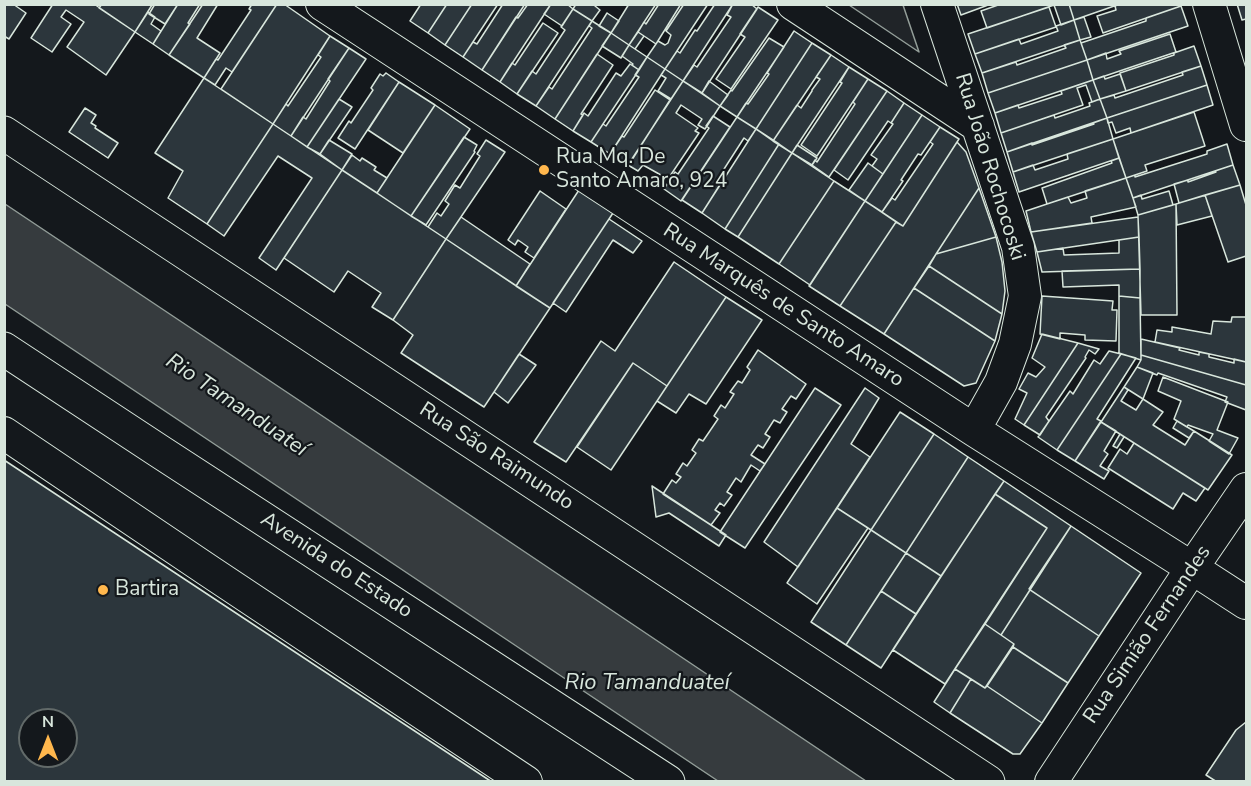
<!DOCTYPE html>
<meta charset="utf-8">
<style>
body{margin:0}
#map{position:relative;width:1251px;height:786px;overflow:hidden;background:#14181c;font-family:"Nunito Sans",sans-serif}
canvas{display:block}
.frame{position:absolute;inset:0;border:6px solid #d8e6dc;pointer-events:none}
.north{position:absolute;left:18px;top:708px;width:60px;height:60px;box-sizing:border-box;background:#14181c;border:2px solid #626a69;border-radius:50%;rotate:0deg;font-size:16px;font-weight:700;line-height:24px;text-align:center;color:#d8e6dc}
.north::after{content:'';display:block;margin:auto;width:21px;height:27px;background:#ffb74d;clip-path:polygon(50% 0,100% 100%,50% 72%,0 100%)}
</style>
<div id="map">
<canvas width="1251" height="786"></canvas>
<div class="frame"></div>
<div class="north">N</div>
</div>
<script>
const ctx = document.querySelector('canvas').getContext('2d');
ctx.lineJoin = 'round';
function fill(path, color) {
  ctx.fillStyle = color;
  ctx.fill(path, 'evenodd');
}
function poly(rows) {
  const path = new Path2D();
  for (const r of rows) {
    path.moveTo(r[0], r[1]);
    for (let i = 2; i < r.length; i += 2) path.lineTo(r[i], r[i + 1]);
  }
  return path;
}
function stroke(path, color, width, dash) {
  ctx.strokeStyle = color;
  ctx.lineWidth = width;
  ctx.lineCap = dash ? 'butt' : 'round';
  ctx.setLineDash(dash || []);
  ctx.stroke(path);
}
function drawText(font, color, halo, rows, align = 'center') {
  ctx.font = font + ' "Nunito Sans",sans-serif';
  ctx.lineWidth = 4.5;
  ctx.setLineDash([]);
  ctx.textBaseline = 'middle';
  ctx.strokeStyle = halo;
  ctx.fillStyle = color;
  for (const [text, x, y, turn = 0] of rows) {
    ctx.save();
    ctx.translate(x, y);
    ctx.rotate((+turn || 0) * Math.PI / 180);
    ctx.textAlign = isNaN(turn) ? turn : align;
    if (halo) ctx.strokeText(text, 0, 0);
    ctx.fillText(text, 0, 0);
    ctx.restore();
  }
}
const green = poly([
 [849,5,903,5,919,52,849,5]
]);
fill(green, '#202428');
stroke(green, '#939e99', 1.5);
const water = poly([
 [5,204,306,405,866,781,718,781,5,304,5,204]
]);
fill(water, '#363b3e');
stroke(water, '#939e99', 1.5);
const building = poly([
 [13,4,26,13,9,39,4,36,4,5,13,4],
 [53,4,94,4,135,32,106,75,67,47,84,22,66,10,61,17,71,24,52,52,31,38,53,4],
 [102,4,151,4,152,5,135,32,99,8,102,4],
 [155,4,178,4,165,24,149,14,155,4],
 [178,4,200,4,188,23,190,24,169,55,153,44,178,4],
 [203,4,218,4,197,38,220,53,204,78,169,55,203,4],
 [252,4,277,4,232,72,226,68,215,85,204,78,216,59,218,60,251,10,249,9,252,4],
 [277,4,284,4,330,36,273,124,221,89,277,4],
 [421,4,447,4,428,33,410,21,421,4],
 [447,4,472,4,445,45,428,33,447,4],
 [472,4,498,4,463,57,445,45,472,4],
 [503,4,525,4,482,70,463,57,473,42,477,44,503,4],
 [528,4,551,4,500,82,482,70,516,17,518,18,528,4],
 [551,4,567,4,573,9,562,26,544,14,551,4],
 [576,4,597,4,595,6,600,10,592,21,573,9,576,4],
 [656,4,629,45,611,33,629,4,656,4],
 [659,4,681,4,656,44,638,32,644,22,646,24,659,4],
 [684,4,708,4,665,69,647,57,658,41,665,45,668,43,671,35,666,31,684,4],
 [715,4,733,4,683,81,665,69,677,51,680,53,695,30,697,31,715,4],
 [733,4,751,4,757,9,702,93,683,81,694,65,697,67,731,17,727,15,733,4],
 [957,4,991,4,961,15,957,4],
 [1001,4,1057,4,987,28,981,11,1001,4],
 [1057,4,1069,4,1074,20,1061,25,1054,5,1057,4],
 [1069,4,1120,4,1074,20,1069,4],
 [1120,4,1181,4,1181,6,1103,33,1097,16,1116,10,1115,6,1120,4],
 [1237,4,1246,4,1246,19,1242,20,1237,4],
 [1181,6,1188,26,1087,60,1081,43,1146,21,1146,18,1181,6],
 [758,7,778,20,731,89,716,79,745,37,740,34,758,7],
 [1049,7,1056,27,975,54,968,34,1049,7],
 [573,9,592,21,536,106,517,94,532,71,536,74,565,30,561,27,573,9],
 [148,12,155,17,151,24,161,31,153,44,135,32,148,12],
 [607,13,619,21,611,33,599,26,607,13],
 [1084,17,1091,37,1080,40,1074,20,1084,17],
 [1074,20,1080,40,982,73,975,54,1019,39,1021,44,1058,31,1056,26,1074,20],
 [592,21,611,33,555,119,536,106,549,87,552,89,592,28,589,26,592,21],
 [543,23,558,33,517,94,500,82,512,63,515,65,543,23],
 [794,31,812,43,756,129,737,117,746,103,748,104,769,74,767,73,794,31],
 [638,32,644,36,635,49,629,45,638,32],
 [611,33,629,45,621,58,602,46,611,33],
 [1170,34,1176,52,1093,80,1087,60,1106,53,1107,59,1121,54,1119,51,1170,34],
 [330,36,349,48,291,136,273,124,286,104,288,106,321,57,318,55,330,36],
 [769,38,784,47,737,117,720,106,731,90,732,91,769,38],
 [1080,40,1087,60,988,93,982,73,1016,62,1017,65,1066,48,1064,45,1080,40],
 [812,43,831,55,773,141,756,129,812,43],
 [629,45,647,57,639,70,632,65,633,64,622,56,629,45],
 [1194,46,1201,66,1126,91,1120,73,1174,55,1174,53,1194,46],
 [349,48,366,59,307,147,291,136,303,117,306,119,330,81,328,79,349,48],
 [597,54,613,65,581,114,583,115,573,131,555,119,597,54],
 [831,55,849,67,792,153,773,141,797,105,801,108,812,91,812,90,820,79,816,77,831,55],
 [647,57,665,69,610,154,591,142,603,124,606,126,639,77,635,75,647,57],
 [1087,60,1093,80,995,113,988,93,1087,60],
 [630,64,639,70,591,142,573,131,584,113,588,116,616,73,621,76,630,64],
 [1201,66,1207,85,1107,118,1100,99,1114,95,1115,98,1183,75,1182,72,1201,66],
 [849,67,868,79,817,156,801,145,842,83,840,82,849,67],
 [665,69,683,81,671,99,658,91,666,78,661,75,665,69],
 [386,73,399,82,355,149,338,138,349,121,351,123,373,90,371,88,380,74,383,76,386,73],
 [1120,74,1126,91,1100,99,1093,80,1104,76,1105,79,1120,74],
 [204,78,273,124,207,224,168,198,183,171,155,153,204,78],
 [868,79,887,91,829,177,812,165,815,160,817,162,855,104,853,102,868,79],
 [1093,80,1100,99,1092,102,1086,85,1077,88,1083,105,1001,133,995,113,1018,105,1019,108,1062,94,1061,91,1093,80],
 [683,81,720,106,705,129,698,125,702,119,681,105,676,113,698,128,695,131,699,133,668,179,643,165,638,171,628,165,683,81],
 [709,81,728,95,720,106,702,93,709,81],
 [399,82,435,105,403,153,368,130,399,82],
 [1207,85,1213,105,1131,133,1130,128,1116,133,1112,122,1108,123,1107,118,1207,85],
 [655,90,670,100,628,166,610,154,622,136,624,137,655,90],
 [887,91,904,103,891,123,888,121,848,180,834,170,887,91],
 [339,99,352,107,320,154,307,147,339,99],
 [1100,99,1107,118,1007,152,1001,133,1054,115,1055,118,1090,106,1089,103,1100,99],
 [904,103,922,115,883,174,872,166,877,159,871,155,893,124,891,123,904,103],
 [435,105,470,129,411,216,377,193,435,105],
 [85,108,96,115,91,123,96,126,95,128,118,143,108,158,69,132,85,108],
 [1194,112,1205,146,1145,165,1147,171,1126,178,1113,139,1194,112],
 [922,115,940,127,921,155,918,154,901,180,903,181,882,212,865,201,922,115],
 [713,116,730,127,681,201,664,189,675,172,678,174,709,128,706,126,713,116],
 [737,117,756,129,748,141,744,138,717,180,721,183,702,213,682,200,737,117],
 [1107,118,1113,139,1013,172,1007,152,1032,143,1032,145,1094,124,1093,123,1107,118],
 [273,124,342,170,276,270,259,258,312,178,278,156,224,236,207,224,273,124],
 [940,127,959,139,903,226,882,212,892,198,895,200,933,144,930,142,940,127],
 [756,129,779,144,725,229,702,213,756,129],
 [464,137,477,145,474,151,475,152,426,225,411,216,464,137],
 [1113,139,1119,158,1019,192,1013,172,1033,165,1035,170,1068,159,1067,154,1113,139],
 [329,140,352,154,342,170,320,154,329,140],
 [486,140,505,152,446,239,428,227,437,213,441,216,449,204,445,201,455,185,460,188,480,156,477,154,486,140],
 [957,142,966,152,979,188,884,334,840,306,896,222,903,226,957,142],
 [779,144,792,153,738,237,725,229,779,144],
 [1227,144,1233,165,1133,198,1126,178,1135,175,1135,177,1207,154,1207,151,1227,144],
 [797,145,817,158,812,165,792,153,797,145],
 [792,153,834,181,779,264,738,237,792,153],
 [352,155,360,161,362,158,376,167,374,170,387,178,377,193,342,170,352,155],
 [1119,158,1126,178,1047,204,1042,188,1112,163,1111,161,1119,158],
 [868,163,883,174,865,201,849,190,868,163],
 [1233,165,1240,185,1179,203,1174,184,1188,180,1188,182,1216,172,1215,171,1233,165],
 [342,170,446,239,393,320,372,307,381,293,348,271,334,292,284,258,342,170],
 [1126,178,1136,207,1091,217,1092,223,1031,232,1026,211,1068,197,1071,203,1087,198,1085,191,1126,178],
 [834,181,865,201,810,285,779,264,834,181],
 [1240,185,1246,205,1246,256,1228,262,1205,195,1240,185],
 [979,188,996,237,936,254,979,188],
 [579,190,613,213,550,308,516,286,579,190],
 [540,191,566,209,534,258,525,252,528,247,518,240,515,245,508,240,540,191],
 [1169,191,1173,205,1138,215,1133,198,1141,195,1142,199,1169,191],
 [1205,195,1212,216,1177,225,1176,204,1205,195],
 [865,201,896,222,840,306,809,286,865,201],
 [1176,204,1177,315,1141,315,1138,215,1176,204],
 [461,217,530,264,516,286,446,239,461,217],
 [1138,217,1139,237,1037,252,1031,232,1138,217],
 [609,219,642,241,633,253,613,240,566,312,553,303,609,219],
 [996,237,1002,262,1005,291,1002,314,929,266,936,254,996,237],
 [1139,237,1140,269,1042,272,1037,252,1063,248,1064,255,1119,253,1119,240,1139,237],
 [446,239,550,308,484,407,401,353,413,335,393,320,446,239],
 [674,262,726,297,667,386,633,363,566,462,534,442,601,341,615,351,674,262],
 [929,266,1002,314,995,341,914,288,929,266],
 [1140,269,1140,298,1119,296,1119,285,1063,287,1062,271,1140,269],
 [914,288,995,341,976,383,964,386,884,334,914,288],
 [1042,296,1113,301,1112,310,1117,310,1116,341,1085,340,1085,335,1060,333,1060,339,1040,334,1042,296],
 [1119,296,1140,298,1141,360,1119,353,1119,296],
 [726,297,762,320,706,404,689,394,676,413,657,401,726,297],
 [1232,317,1246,317,1246,362,1155,342,1157,330,1172,332,1172,327,1211,334,1213,321,1231,322,1232,317],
 [1042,334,1078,343,1024,425,1015,419,1027,393,1019,389,1028,373,1036,377,1045,367,1032,358,1042,334],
 [1141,339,1180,348,1179,350,1199,355,1199,352,1209,354,1209,357,1234,363,1234,359,1246,362,1246,385,1141,355,1141,339],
 [1078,343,1099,349,1095,354,1089,350,1085,357,1086,358,1046,417,1049,421,1040,435,1024,425,1078,343],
 [758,350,806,384,796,399,791,396,782,409,787,412,780,423,774,420,765,434,770,437,763,448,758,445,751,455,765,464,760,471,751,465,741,482,736,478,727,492,732,495,724,506,720,503,715,510,720,513,711,525,663,494,672,480,676,483,681,477,676,474,683,463,687,466,696,453,692,450,699,439,703,441,718,419,714,416,721,405,725,408,734,394,730,392,738,381,742,383,750,370,747,367,758,350],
 [1109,351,1121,354,1057,450,1038,437,1070,391,1073,394,1094,360,1100,364,1109,351],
 [519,354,536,365,508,403,494,392,519,354],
 [1121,354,1136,358,1097,419,1101,421,1075,461,1057,450,1121,354],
 [1141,355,1246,385,1246,410,1225,402,1227,397,1158,373,1157,375,1137,367,1141,360,1141,355],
 [633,363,667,386,611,470,577,447,633,363],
 [1137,367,1153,373,1143,399,1124,387,1137,367],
 [1163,377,1228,402,1217,430,1238,438,1229,454,1209,441,1213,434,1188,425,1187,427,1174,419,1181,401,1158,391,1163,377],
 [1124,387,1128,390,1121,401,1136,410,1143,399,1163,412,1153,425,1185,445,1194,431,1232,455,1208,490,1101,422,1124,387],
 [815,388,841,405,745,548,720,532,815,388],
 [865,388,879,398,851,444,870,457,798,567,764,542,865,388],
 [900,412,934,434,871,530,837,508,900,412],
 [1177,421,1194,431,1189,438,1173,428,1177,421],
 [1101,422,1116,431,1104,451,1108,454,1100,466,1109,471,1104,479,1075,461,1101,422],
 [934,434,968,457,906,553,871,530,934,434],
 [1120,434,1124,437,1117,448,1113,446,1120,434],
 [1134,443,1205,488,1196,501,1183,493,1173,509,1108,468,1120,449,1127,454,1134,443],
 [968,457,1004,481,941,576,906,553,968,457],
 [4,460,492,782,4,782,4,460],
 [30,720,66,720,66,756,30,756,30,720],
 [1004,481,1071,526,1001,635,985,624,1047,528,995,494,1004,481],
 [652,486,726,535,719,546,669,513,656,517,652,486],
 [995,494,1047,528,945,684,893,650,995,494],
 [837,508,868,528,817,604,787,583,837,508],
 [1071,526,1141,573,1099,636,1029,589,1071,526],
 [871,530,906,553,846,645,811,622,871,530],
 [906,553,941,576,916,614,881,591,906,553],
 [1030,590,1099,636,1068,683,1013,647,1014,644,1001,635,1030,590],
 [881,591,916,614,881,668,846,645,881,591],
 [985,624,1014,644,985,688,955,669,985,624],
 [1013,647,1068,683,1042,723,987,686,1013,647],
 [955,669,971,679,950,713,934,702,955,669],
 [971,679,985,688,987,686,1042,723,1020,754,1013,754,950,713,971,679],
 [1246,722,1246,782,1217,782,1206,775,1236,730,1246,722]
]);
fill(building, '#2c363c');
stroke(building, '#d8e6dc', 1.5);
const minor = poly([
 [322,4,974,430,1192,568,1246,603],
 [793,4,978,126],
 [937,4,1018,247,1025,296,1015,344,1001,382,974,430],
 [1209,4,1246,125],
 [4,433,209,571,526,782],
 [1051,782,1192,568,1246,489]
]);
const highway = poly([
 [4,133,988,782],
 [4,349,159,451,668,782]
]);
stroke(minor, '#d8e6dc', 34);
stroke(highway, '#d8e6dc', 35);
stroke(minor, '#14181c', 32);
stroke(highway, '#14181c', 33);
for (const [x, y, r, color] of [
 [544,170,6,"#ffb74d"],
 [103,590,6,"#ffb74d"]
]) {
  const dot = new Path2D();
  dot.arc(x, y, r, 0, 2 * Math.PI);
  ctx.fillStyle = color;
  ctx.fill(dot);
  stroke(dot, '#14181c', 2);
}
drawText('21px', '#d8e6dc', '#14181c', [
 ["Rua Mq. De",556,158],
 ["Santo Amaro, 924",556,182],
 ["Bartira",115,590]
], 'left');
drawText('21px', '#d8e6dc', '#14181c', [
 ["Rua João Rochocoski",989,167,73],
 ["Rua Marquês de Santo Amaro",783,306,33],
 ["Rua São Raimundo",496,457,33],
 ["Avenida do Estado",336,566,33],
 ["Rua Simião Fernandes",1148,635,-56]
]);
drawText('italic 22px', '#d8e6dc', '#14181c', [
 ["Rio Tamanduateí",236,406,34],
 ["Rio Tamanduateí",647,684]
]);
</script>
